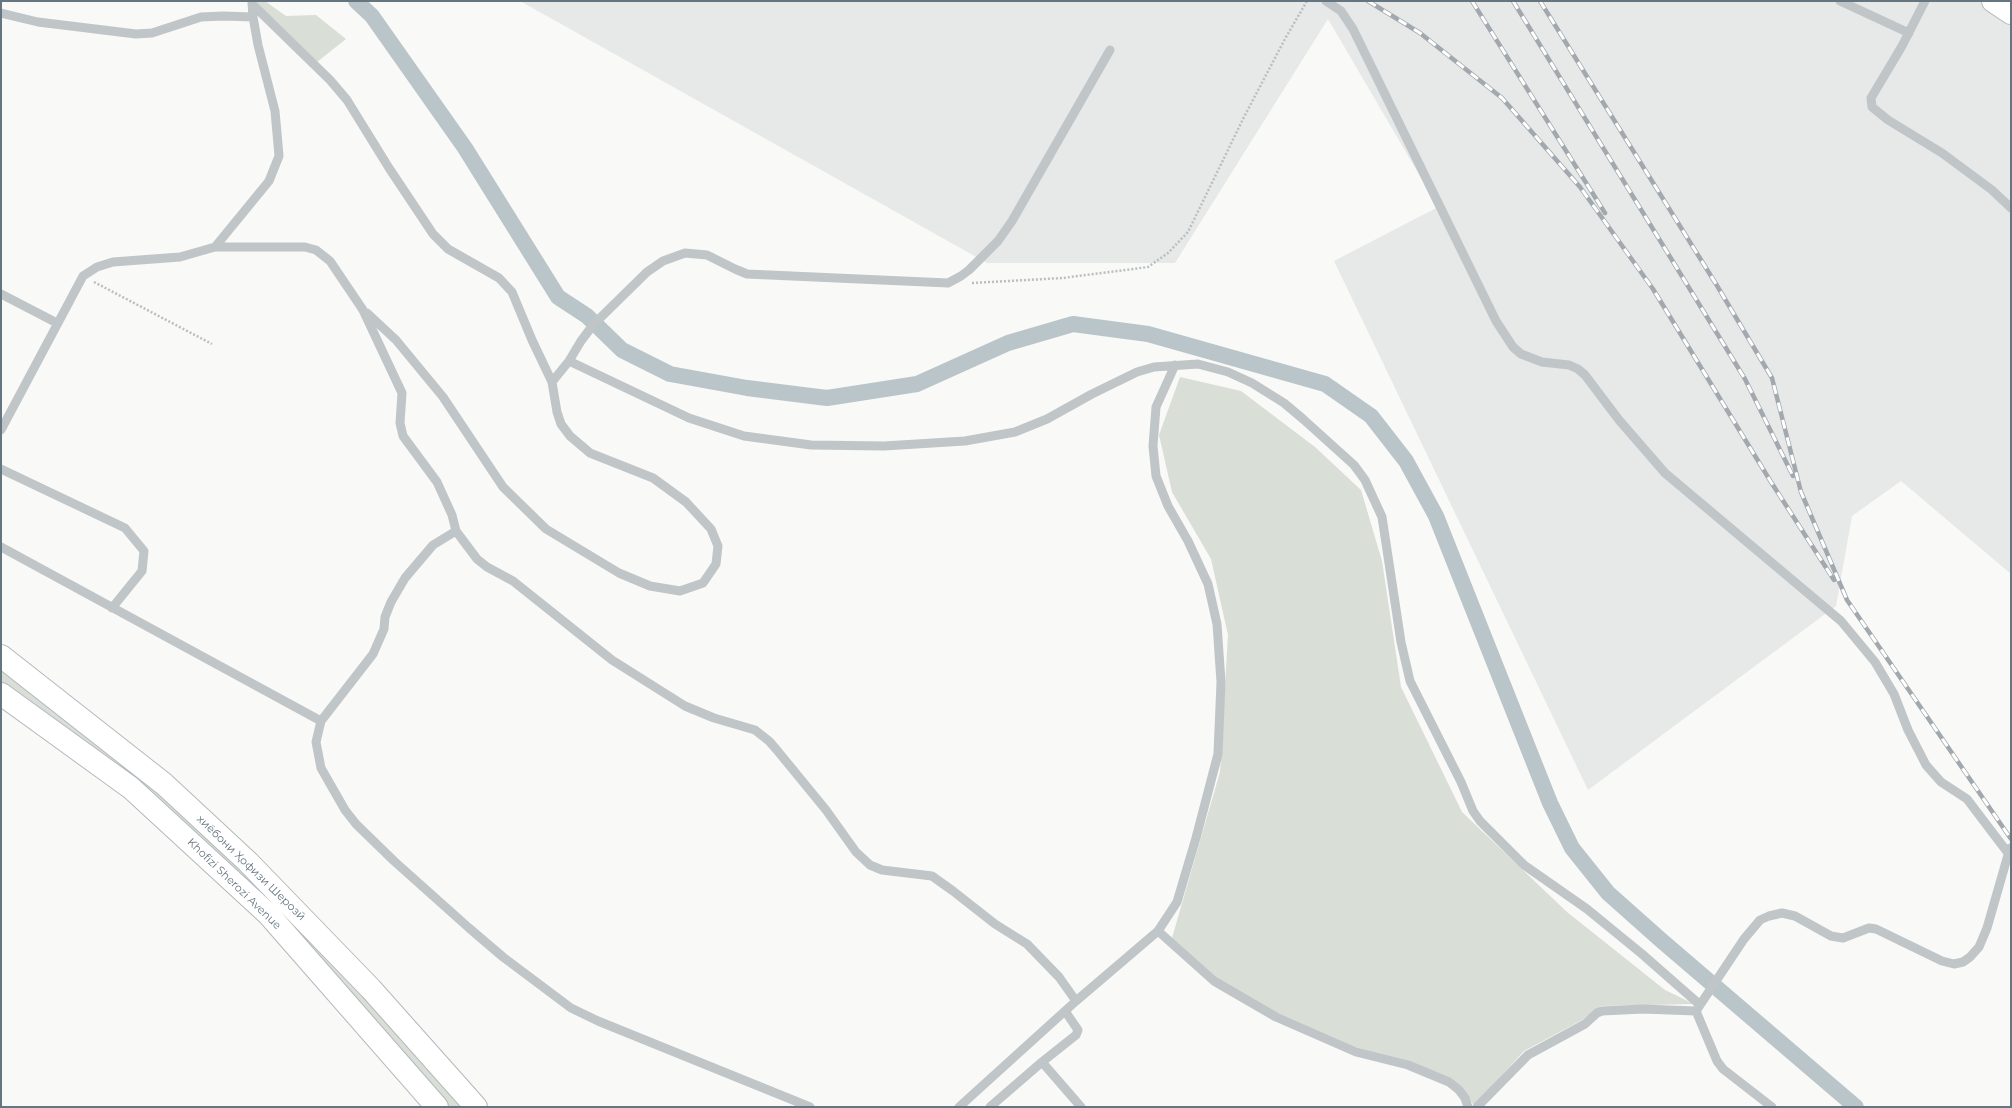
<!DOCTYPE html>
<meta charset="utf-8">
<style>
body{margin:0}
#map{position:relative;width:2012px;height:1108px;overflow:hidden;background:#f9f9f7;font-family:Montserrat,sans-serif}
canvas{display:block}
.frame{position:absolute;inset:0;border:2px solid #667680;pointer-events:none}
</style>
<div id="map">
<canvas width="2012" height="1108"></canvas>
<div class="frame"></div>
</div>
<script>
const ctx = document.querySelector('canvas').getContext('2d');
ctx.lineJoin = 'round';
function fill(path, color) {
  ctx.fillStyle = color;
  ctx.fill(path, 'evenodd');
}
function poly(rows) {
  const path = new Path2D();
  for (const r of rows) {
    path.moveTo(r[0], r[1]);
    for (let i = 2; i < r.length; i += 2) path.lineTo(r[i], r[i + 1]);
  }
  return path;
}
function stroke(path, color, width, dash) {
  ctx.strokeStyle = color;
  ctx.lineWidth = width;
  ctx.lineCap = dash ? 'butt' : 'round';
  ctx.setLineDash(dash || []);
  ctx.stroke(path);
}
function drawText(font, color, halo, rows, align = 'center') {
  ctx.font = font + ' Montserrat,sans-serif';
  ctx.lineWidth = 4;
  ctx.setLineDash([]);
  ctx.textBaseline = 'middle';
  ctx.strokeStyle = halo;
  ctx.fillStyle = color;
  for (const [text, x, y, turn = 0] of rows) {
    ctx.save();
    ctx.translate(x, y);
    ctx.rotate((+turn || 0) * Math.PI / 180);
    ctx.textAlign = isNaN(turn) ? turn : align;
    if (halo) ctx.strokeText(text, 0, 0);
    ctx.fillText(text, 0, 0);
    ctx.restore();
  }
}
fill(poly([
 [520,1,2011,1,2011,574,1901,481,1852,516,1836,606,1588,790,1334,261,1438,207,1328,19,1175,263,987,263]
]), '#e7e8e8');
fill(poly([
 [250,1,265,1,286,16,316,15,346,39,317,62],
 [1180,377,1241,391,1315,447,1361,490,1382,561,1401,687,1462,812,1567,912,1665,990,1694,1004,1601,1006,1582,1020,1524,1051,1474,1106,1461,1086,1447,1077,1355,1047,1277,1013,1216,978,1172,938,1220,772,1228,635,1211,559,1172,492,1159,435],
 [1,664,248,866,467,1107,434,1107,232,887,1,693]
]), '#d9ded6');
stroke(poly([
 [356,1,372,16,465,148,558,297,587,316,622,350,670,374,747,388,827,398,917,384,1008,343,1073,324,1148,334,1325,384,1371,416,1406,461,1436,516,1550,803,1572,848,1608,893,1662,941,1856,1107]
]), '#bac5c9', 16);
const secondary = poly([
 [1,656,164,784,248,862,371,989,476,1107],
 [1,694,131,788,269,915,437,1107]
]);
const trunk = poly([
 [1993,1,2011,13]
]);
stroke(secondary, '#b3b9bd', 24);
stroke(trunk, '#b4b8bb', 24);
stroke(poly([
 [94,282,212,344],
 [972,283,1063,278,1148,267,1168,253,1188,232,1244,117,1286,37,1307,1]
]), '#bbbec0', 2.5, [2, 2]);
stroke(poly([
 [1326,1,1341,11,1353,29,1496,321,1513,347,1521,354,1542,362,1569,365,1578,369,1585,375,1619,420,1665,473,1841,621,1875,662,1894,694,1908,730,1926,765,1941,782,1967,799,2008,853],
 [1840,1,1909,33],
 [1925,1,1902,46,1871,98,1872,107,1888,120,1942,153,1992,190,2011,208],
 [252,4,330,80,347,100,389,168,433,234,448,249,499,278,512,292,532,340,552,382,557,412,561,424,570,436,590,453,653,478,686,502,711,529,718,546,716,564,703,583,680,591,650,586,619,573,546,529,503,487,443,397,396,340,367,313],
 [1,13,38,22,136,34,152,33,201,17,223,16,253,17],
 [215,247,269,181,279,156,275,111,258,45,253,17,252,2],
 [1,294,57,323],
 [569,361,689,418,744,436,811,445,884,446,965,441,1015,432,1047,419,1092,394,1137,372,1154,367,1198,364,1228,372,1252,383,1284,403,1303,419,1354,465,1365,480,1382,517,1401,642,1410,681,1461,782,1473,811,1480,821,1524,865,1587,909,1642,954,1699,1004],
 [552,382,569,361,581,341,593,325,647,272,663,261,685,253,707,255,735,269,747,274,948,283,961,276,969,270,998,241,1012,221,1110,50],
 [1,430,83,276,97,267,113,262,180,257,215,247,305,247,316,250,330,261,363,310,402,393,400,423,403,436,437,482,452,515,456,531,477,559,487,567,513,581,612,660,685,706,714,718,755,730,769,741,776,749,826,810,856,852,870,865,882,870,932,876,953,891,995,924,1027,944,1059,977,1076,1001],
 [1,469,125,528,144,551,142,571,112,608],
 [456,531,433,545,405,578,391,602,385,617,384,629,373,654,321,721,316,742,321,768,345,810,356,824,394,861,469,928,503,957,571,1008,598,1021,810,1107],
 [1,547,321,721],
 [1158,931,1214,981,1276,1017,1356,1052,1408,1065,1449,1082,1459,1090,1465,1098,1468,1107],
 [1065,1011,1078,1030,1076,1035,1042,1062,1081,1107],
 [959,1107,1076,1001,1158,931,1177,902,1196,838,1218,754,1221,682,1217,624,1208,584,1188,541,1168,506,1156,476,1153,446,1156,407,1175,365],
 [990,1107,1042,1062],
 [1477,1107,1528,1055,1585,1024,1597,1013,1602,1011,1643,1009,1696,1011],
 [1772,1107,1723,1069,1717,1061,1696,1011,1744,939,1760,920,1769,916,1782,913,1795,916,1831,936,1843,938,1869,928,1876,929,1942,961,1954,964,1963,962,1970,957,1979,947,1987,928,2010,848]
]), '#c0c5c8', 9);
stroke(secondary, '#fff', 22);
stroke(trunk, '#fff', 22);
const rail = poly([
 [1368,1,1420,33,1502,98,1580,187,1653,289,1771,482,1834,580],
 [1472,1,1605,213],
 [1513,1,1745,379,1793,476],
 [1540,1,1716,284,1772,378,1801,492,1847,600,2011,839]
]);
stroke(rail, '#a2a9ae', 4.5);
stroke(rail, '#fff', 3, [9]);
drawText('11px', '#667680', '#fff', [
 ["хиёбони Ҳофизи Шерозӣ",251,868,44],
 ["Khofizi Sherozi Avenue",234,884,44]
]);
</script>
